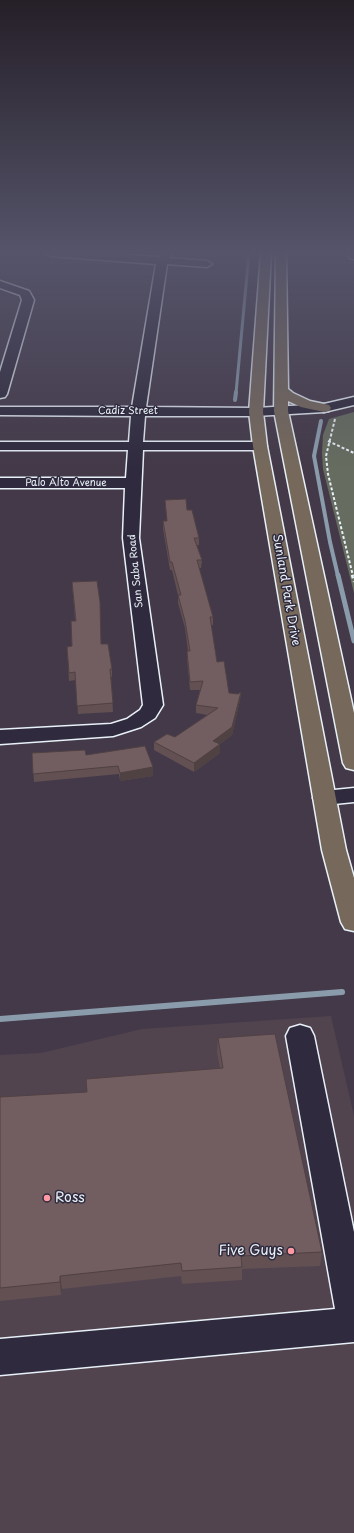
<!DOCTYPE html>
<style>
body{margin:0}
canvas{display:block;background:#433948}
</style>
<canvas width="354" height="1533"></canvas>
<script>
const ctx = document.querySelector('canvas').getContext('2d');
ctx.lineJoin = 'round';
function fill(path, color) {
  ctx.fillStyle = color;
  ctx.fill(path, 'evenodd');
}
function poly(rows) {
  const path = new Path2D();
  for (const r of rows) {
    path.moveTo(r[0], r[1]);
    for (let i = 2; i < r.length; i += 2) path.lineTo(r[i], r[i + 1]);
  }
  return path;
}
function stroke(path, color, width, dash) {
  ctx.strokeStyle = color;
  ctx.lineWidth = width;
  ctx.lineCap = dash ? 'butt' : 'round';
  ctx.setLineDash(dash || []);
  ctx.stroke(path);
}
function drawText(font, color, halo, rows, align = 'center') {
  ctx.font = font + ' "Playpen Sans",sans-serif';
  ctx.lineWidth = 3;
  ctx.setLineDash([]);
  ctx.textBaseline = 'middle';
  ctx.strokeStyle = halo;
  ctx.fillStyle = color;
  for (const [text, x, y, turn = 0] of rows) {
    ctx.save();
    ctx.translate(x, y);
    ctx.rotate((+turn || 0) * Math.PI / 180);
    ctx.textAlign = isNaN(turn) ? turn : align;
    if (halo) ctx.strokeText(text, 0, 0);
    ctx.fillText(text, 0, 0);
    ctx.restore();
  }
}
fill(poly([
 [331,1016,354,1116,354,1533,0,1533,0,1055,41,1053,142,1029]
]), '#51444f');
fill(poly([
 [354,412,354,593,323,469,322,453,323,435,329,419]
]), '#666c5f');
stroke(poly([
 [236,393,249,253]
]), '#8a9cab', 3);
stroke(poly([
 [235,400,236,392],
 [321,421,314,456,330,542,338,576]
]), '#8a9cab', 4);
stroke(poly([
 [338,575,354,641]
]), '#8a9cab', 5);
stroke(poly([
 [0,1019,342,992]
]), '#8a9cab', 6);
const minor = poly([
 [46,253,95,253,159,257,162,253,172,253,169,258,207,261,212,264,207,267,167,264,146,407,256,408,324,404,354,397,354,405,324,412,256,416,145,416,143,442,260,442,265,443,267,446,265,449,260,450,143,450,139,538,163,705,155,718,141,727,113,736,0,744,0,730,111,724,127,719,140,710,143,705,123,538,125,488,0,488,0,478,126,478,128,450,0,450,0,442,129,442,131,416,0,415,0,407,132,407,156,264,51,256,46,253],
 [348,253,354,253,354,259,350,258,348,253],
 [0,281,29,291,34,300,7,394,5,397,0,398,0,372,22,300,20,295,0,288,0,281],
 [354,788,354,802,324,805,316,803,313,798,316,793,324,791,354,788],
 [300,1025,310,1028,314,1036,354,1232,354,1342,0,1375,0,1339,335,1309,286,1036,290,1028,300,1025]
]);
const major = poly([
 [261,253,271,253,263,412,267,446,346,850,354,878,354,931,345,929,341,922,322,850,253,446,249,412,261,253],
 [276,253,286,253,288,389,293,393,310,401,329,405,331,408,329,411,324,412,301,407,288,401,288,411,354,713,354,770,346,768,343,763,274,411,276,253]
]);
stroke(minor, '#e8f1f8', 3);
stroke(major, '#e8f1f8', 3);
stroke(poly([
 [335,419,326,456,328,474,353,576],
 [328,441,354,453]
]), '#e8f1f8', 2, [3, 2]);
stroke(poly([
 [352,575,354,582]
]), '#e8f1f8', 2.5, [3.5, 3]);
fill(minor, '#2f2a3d');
fill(major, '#76695c');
fill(poly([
 [165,500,187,510,199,538,199,545,197,545,202,560,201,568,199,568,213,617,213,625,211,625,217,662,229,693,238,694,241,692,240,700,232,735,220,744,220,753,194,772,154,750,154,742,175,737,207,715,196,713,196,705,200,690,190,690,187,659,187,651,188,651,185,628,178,603,178,595,172,570,170,570,163,529,163,521,167,521],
 [72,582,112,669,112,677,111,677,113,712,78,714,76,680,69,681,67,647,72,646,75,621],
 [32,753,86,755,153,767,153,776,120,781,119,774,34,782],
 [218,1038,322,1252,320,1266,242,1269,242,1280,182,1284,181,1276,62,1289,61,1295,0,1301,0,1097,87,1092,220,1068,217,1052]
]), '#625053');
fill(poly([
 [241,692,240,700,232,735,215,748,220,744,220,753,194,772,194,763,213,741],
 [153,767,153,776,120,781,120,773],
 [60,1276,62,1289,61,1295,60,1282]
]), '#504143');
const building = poly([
 [186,499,187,510,192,510,199,538,194,538,202,560,197,560,213,617,210,617,217,662,224,661,229,693,238,694,241,692,232,727,213,741,220,744,194,763,154,742,167,734,175,737,218,708,196,705,203,681,190,682,187,651,190,651,185,621,178,595,181,595,172,562,170,562,163,521,167,521,165,500,186,499],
 [97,581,100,602,101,644,108,644,112,669,110,669,113,703,77,706,75,672,69,673,67,647,72,646,71,621,76,621,72,582,97,581],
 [145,746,153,767,120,773,118,766,33,774,32,753,85,750,86,755,145,746],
 [275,1034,322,1252,241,1256,242,1267,182,1271,181,1263,60,1276,60,1282,0,1288,0,1097,87,1092,86,1079,223,1068,218,1038,275,1034]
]);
fill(building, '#725d60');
stroke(building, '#504143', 1);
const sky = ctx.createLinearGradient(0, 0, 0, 468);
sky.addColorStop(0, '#251f28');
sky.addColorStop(0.54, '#55546a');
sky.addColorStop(1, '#55546a00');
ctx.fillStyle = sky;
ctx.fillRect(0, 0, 354, 468);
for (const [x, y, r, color] of [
 [47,1198,4,"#ff9aa2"],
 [291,1251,4,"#ff9aa2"]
]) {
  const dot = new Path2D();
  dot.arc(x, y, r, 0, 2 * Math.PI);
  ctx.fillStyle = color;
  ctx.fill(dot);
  stroke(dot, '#2f2a3d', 1.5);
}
drawText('10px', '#e8f1f8', '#2f2a3d', [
 ["Cadiz Street",128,411],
 ["Palo Alto Avenue",66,483],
 ["San Saba Road",136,571,-96]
]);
drawText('12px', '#e8f1f8', '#2f2a3d', [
 ["Sunland Park Drive",286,590,80]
]);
drawText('14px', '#e8f1f8', '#2f2a3d', [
 ["Ross",55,1198],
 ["Five Guys",283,1251,"right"]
], 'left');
</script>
